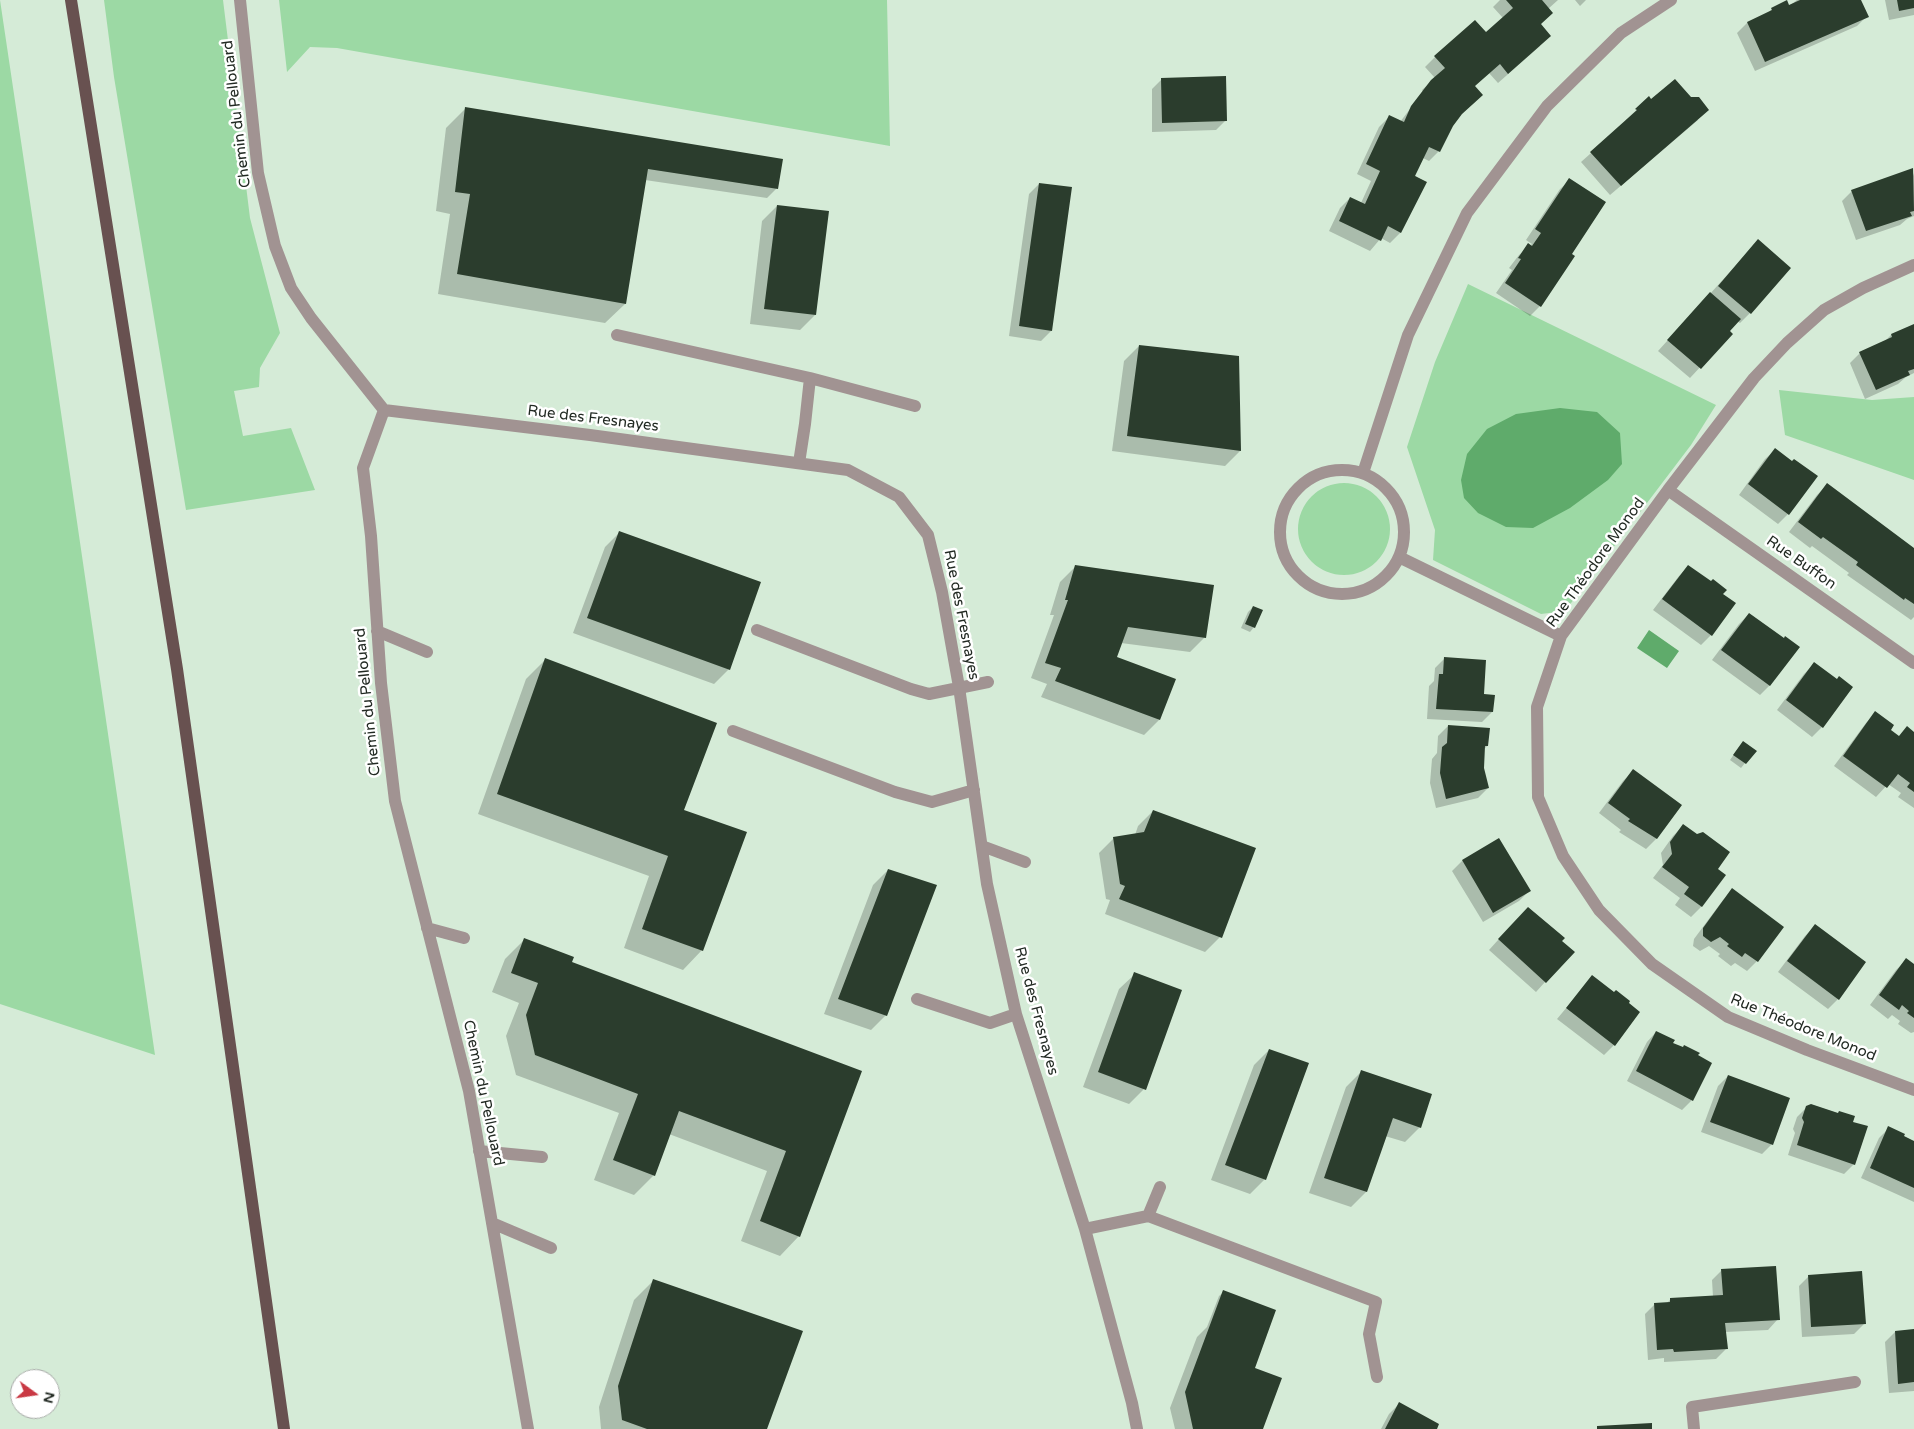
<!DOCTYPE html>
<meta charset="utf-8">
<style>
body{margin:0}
#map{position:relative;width:1914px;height:1429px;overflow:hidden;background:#d5ebd7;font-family:"Varela Round",sans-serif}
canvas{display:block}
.north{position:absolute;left:10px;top:1369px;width:50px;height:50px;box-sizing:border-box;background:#fff;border:1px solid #a7aaa7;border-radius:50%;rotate:104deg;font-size:14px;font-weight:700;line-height:20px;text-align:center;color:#222a23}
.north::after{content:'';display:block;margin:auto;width:18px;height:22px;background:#c93944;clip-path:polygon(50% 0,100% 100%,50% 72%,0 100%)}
</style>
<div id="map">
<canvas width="1914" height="1429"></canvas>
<div class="north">N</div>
</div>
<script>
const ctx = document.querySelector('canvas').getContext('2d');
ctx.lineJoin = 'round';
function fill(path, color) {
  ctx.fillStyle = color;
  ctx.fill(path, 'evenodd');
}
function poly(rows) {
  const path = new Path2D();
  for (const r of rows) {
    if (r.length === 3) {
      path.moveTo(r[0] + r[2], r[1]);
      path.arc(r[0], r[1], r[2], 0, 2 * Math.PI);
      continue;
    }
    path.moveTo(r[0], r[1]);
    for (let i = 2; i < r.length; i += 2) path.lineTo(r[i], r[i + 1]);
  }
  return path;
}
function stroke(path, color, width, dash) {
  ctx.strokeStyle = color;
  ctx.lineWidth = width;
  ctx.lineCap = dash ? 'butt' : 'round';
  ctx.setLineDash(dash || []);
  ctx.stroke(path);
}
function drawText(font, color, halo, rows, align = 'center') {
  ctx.font = font + ' "Varela Round",sans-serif';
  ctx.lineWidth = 5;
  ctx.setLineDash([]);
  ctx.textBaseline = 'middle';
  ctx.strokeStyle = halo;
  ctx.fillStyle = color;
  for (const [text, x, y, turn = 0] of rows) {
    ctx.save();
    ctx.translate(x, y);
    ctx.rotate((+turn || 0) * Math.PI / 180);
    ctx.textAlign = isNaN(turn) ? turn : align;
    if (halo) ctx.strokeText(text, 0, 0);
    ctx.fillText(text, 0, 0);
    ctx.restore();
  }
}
fill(poly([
 [0,0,40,269,155,1055,0,1004],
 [104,0,223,0,250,218,280,333,260,368,259,387,234,391,243,436,291,428,315,490,186,510,114,77],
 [279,0,887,0,890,146,337,48,310,47,287,72],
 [1468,284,1716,405,1691,445,1565,611,1541,614,1433,560,1435,530,1407,447,1435,362],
 [1779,390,1872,400,1914,397,1914,480,1785,435],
 [1344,529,46]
]), '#9cd9a4');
fill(poly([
 [1560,408,1597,412,1620,433,1622,464,1608,480,1570,508,1533,528,1506,527,1478,513,1464,498,1461,480,1467,454,1487,429,1516,414],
 [1649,630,1679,651,1667,668,1637,648]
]), '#5fab6b');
fill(poly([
 [1500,0,1558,0,1548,9,1540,25,1540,46,1498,83,1489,73,1474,86,1482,95,1458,117,1439,151,1429,161,1423,158,1414,175,1425,182,1400,233,1390,243,1381,238,1370,251,1329,231,1340,208,1350,198,1361,203,1371,181,1357,174,1379,127,1389,117,1400,122,1423,92,1422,90,1435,78,1425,67,1435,57,1475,22,1486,34,1503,18,1493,7],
 [1575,0,1586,0,1580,6],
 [1797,0,1860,0,1867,16,1857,26,1755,71,1737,33,1747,23,1767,14,1772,9,1788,7],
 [1885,0,1914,0,1914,15,1889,20],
 [1162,79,1226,120,1216,130,1152,132,1152,89],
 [1649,98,1698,120,1610,195,1581,162,1627,121,1626,120],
 [466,108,777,188,767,198,645,180,625,304,605,323,438,294,450,214,436,211,446,128],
 [1912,170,1914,176,1914,216,1907,219,1900,225,1856,240,1842,201,1852,191],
 [1570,180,1570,254,1540,306,1530,316,1496,293,1512,270,1509,268,1519,255,1532,244,1526,240,1560,189],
 [1039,184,1051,331,1041,341,1009,336,1029,194],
 [777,206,828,212,815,315,800,330,750,324,762,221],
 [1749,251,1790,268,1750,313,1740,323,1737,321,1728,331,1731,334,1690,378,1658,351],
 [1914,325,1914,373,1906,377,1898,384,1865,399,1850,363,1860,353,1884,342,1891,335],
 [1139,346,1238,357,1240,451,1225,466,1112,451,1124,361],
 [1775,450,1788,514,1778,524,1739,495,1765,459],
 [1827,485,1914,550,1914,617,1911,620,1847,575,1849,573,1812,546,1810,548,1789,532,1817,495],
 [620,532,729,669,714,684,573,633,605,547],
 [1689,566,1722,594,1711,635,1701,645,1653,610,1679,576],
 [1075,567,1205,637,1190,652,1121,643,1115,658,1159,720,1144,735,1041,697,1047,684,1031,678,1054,615,1050,615,1060,582],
 [1253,607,1254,627,1250,632,1241,628,1248,612],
 [1749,614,1784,640,1770,685,1760,695,1712,660,1739,624],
 [1445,658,1482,696,1492,712,1482,722,1427,719,1429,686,1434,681,1435,668],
 [546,659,683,811,702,950,683,970,624,948,649,876,478,814,526,679],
 [1814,664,1822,727,1812,737,1777,710,1804,674],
 [1876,713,1889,731,1898,737,1914,733,1914,808,1898,797,1901,793,1888,784,1876,797,1834,766,1866,723],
 [1448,726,1487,746,1484,749,1483,768,1488,788,1478,798,1436,808,1430,783,1432,759,1437,753,1438,736],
 [1739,747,1745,763,1741,768,1730,760],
 [1633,771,1681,806,1656,839,1646,849,1619,832,1621,830,1599,813,1623,781],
 [1153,811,1220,937,1205,952,1105,914,1110,900,1106,899,1099,853,1114,838,1135,835,1138,826],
 [1683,826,1717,869,1725,875,1701,907,1691,917,1675,905,1680,898,1653,878,1663,865,1661,853,1673,836],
 [1499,840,1529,891,1519,901,1483,922,1452,871,1462,861],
 [888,870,886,1015,871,1030,824,1014,873,885],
 [1733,890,1782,927,1757,961,1747,971,1735,963,1731,966,1718,956,1720,954,1709,946,1700,951,1693,946,1694,939,1723,900],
 [1518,918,1545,982,1536,992,1489,950],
 [1815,926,1838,999,1828,1009,1778,972,1805,936],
 [524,940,570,963,860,1072,799,1236,780,1256,741,1241,767,1171,669,1134,654,1175,634,1195,594,1180,619,1113,516,1075,506,1036,519,1003,492,992,505,959],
 [1906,960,1914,966,1914,1032,1911,1033,1898,1024,1900,1021,1892,1015,1888,1019,1870,1005,1896,970],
 [1135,974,1144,1089,1129,1104,1083,1087,1119,989],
 [1592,977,1639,1012,1614,1045,1604,1055,1557,1019],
 [1656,1032,1672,1043,1692,1100,1682,1110,1627,1081,1647,1042],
 [1269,1050,1265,1179,1250,1194,1211,1180,1254,1065],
 [1361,1072,1420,1127,1405,1142,1385,1136,1366,1192,1351,1207,1309,1193,1346,1087],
 [1728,1076,1772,1144,1762,1154,1701,1132,1718,1086],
 [1807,1107,1852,1122,1854,1164,1844,1174,1788,1155,1795,1133,1793,1129,1797,1117],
 [1889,1128,1902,1137,1913,1142,1914,1140,1914,1202,1861,1178,1879,1138],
 [1722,1270,1778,1319,1768,1330,1725,1332,1726,1349,1716,1359,1664,1362,1664,1358,1648,1360,1645,1314,1655,1304,1667,1303,1671,1299,1713,1297,1712,1280],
 [1809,1276,1864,1324,1854,1334,1802,1337,1799,1286],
 [654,1280,766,1429,601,1429,599,1407,634,1300],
 [1224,1292,1262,1429,1175,1429,1170,1408,1197,1337,1207,1327,1219,1296],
 [1914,1331,1914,1391,1889,1393,1885,1342,1895,1332],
 [1399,1404,1435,1429,1381,1429,1389,1414]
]), '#0003');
fill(poly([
 [1506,0,1542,0,1553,13,1541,24,1551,36,1508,74,1500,64,1475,86,1483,95,1462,114,1453,126,1440,152,1429,147,1415,176,1427,182,1401,233,1388,226,1381,241,1339,221,1350,197,1365,204,1380,171,1366,164,1389,115,1404,122,1411,106,1431,80,1445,68,1434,56,1475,20,1486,32,1513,8],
 [1787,0,1789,5,1800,0,1861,0,1869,17,1765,62,1747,22,1772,10,1771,8],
 [1897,0,1914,0,1914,8,1899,11],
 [1226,76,1227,121,1162,123,1161,78],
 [1675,79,1691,97,1699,97,1709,110,1621,186,1590,152,1637,110,1635,109,1649,96,1651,99],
 [465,107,783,159,778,189,648,169,626,304,457,274,470,194,455,192],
 [1913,168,1914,211,1910,212,1912,216,1866,231,1851,190],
 [1569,178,1606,202,1572,254,1575,256,1541,307,1505,283,1521,259,1518,258,1528,243,1532,246,1541,233,1535,229],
 [1039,183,1072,187,1052,331,1019,326],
 [777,205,829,211,816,315,764,309],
 [1758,239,1791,268,1751,314,1718,286],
 [1710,292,1741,319,1730,331,1733,334,1701,369,1667,340],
 [1914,324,1914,369,1908,371,1910,375,1876,390,1859,352,1892,337,1891,334],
 [1139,345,1239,356,1241,451,1127,436],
 [1775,448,1792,461,1794,459,1818,476,1789,515,1748,484],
 [1827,483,1914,548,1914,604,1905,598,1904,600,1856,565,1858,562,1823,537,1821,539,1798,522],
 [619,531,761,582,730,670,587,618],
 [1075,565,1214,585,1206,638,1128,627,1117,657,1176,679,1160,720,1055,681,1061,668,1045,663,1068,600,1065,600],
 [1688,565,1711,581,1713,579,1727,590,1723,594,1736,603,1712,636,1662,599],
 [1253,606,1263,610,1255,628,1245,624],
 [1749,613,1784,638,1785,636,1800,647,1770,686,1721,650],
 [1444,657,1486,660,1484,694,1495,695,1493,712,1436,709,1439,674,1443,674],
 [545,658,717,723,684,810,747,832,703,951,642,929,668,856,497,794],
 [1814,662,1837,679,1839,676,1853,687,1823,728,1786,700],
 [1875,711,1894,725,1891,730,1899,736,1907,726,1914,732,1914,792,1907,787,1910,783,1898,774,1887,788,1843,756],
 [1448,725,1490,728,1488,746,1485,746,1484,768,1489,788,1446,799,1440,773,1442,747,1447,743],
 [1743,741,1757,751,1746,764,1733,755],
 [1633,769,1682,805,1657,839,1628,821,1630,819,1608,803],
 [1153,810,1256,848,1222,938,1119,899,1125,886,1120,884,1113,837,1144,832],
 [1683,824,1697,834,1703,832,1730,852,1718,869,1726,875,1702,907,1684,894,1689,887,1662,867,1672,854,1670,842],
 [1499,838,1531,891,1493,913,1462,860],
 [888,869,937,885,887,1016,838,999],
 [1732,888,1784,927,1758,962,1745,953,1742,957,1727,946,1729,944,1720,937,1711,942,1703,936,1703,928],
 [1528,907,1565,938,1562,941,1575,952,1546,983,1498,939],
 [1815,924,1866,962,1839,1000,1787,961],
 [524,938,574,957,572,962,862,1071,800,1237,760,1221,786,1151,679,1111,655,1176,613,1160,638,1094,535,1055,526,1015,538,983,511,973],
 [1906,958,1914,964,1914,1018,1907,1013,1909,1011,1902,1005,1899,1010,1879,995],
 [1134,972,1182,990,1146,1090,1098,1072],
 [1592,975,1614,992,1616,990,1630,1001,1629,1003,1640,1012,1615,1046,1566,1008],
 [1656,1031,1675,1040,1673,1043,1683,1047,1684,1045,1700,1053,1698,1055,1712,1063,1693,1101,1636,1071],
 [1269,1049,1309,1063,1266,1180,1225,1165],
 [1361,1070,1432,1094,1421,1128,1393,1118,1367,1192,1324,1178],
 [1728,1075,1790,1098,1773,1145,1710,1122],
 [1811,1104,1838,1113,1839,1111,1855,1116,1853,1122,1868,1126,1855,1165,1797,1145,1804,1122,1802,1118,1806,1106],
 [1888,1126,1905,1134,1904,1136,1914,1141,1914,1188,1870,1168],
 [1776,1266,1780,1320,1725,1323,1728,1349,1674,1352,1673,1349,1657,1350,1654,1303,1670,1302,1670,1298,1723,1295,1721,1269],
 [1862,1271,1866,1324,1811,1327,1808,1275],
 [653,1279,803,1331,767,1429,647,1429,622,1420,618,1386],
 [1223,1290,1276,1310,1255,1368,1282,1378,1263,1429,1193,1429,1185,1392],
 [1914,1329,1914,1382,1898,1384,1895,1331],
 [1399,1402,1439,1424,1437,1429,1385,1429],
 [1652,1423,1652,1429,1597,1429,1597,1426]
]), '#2b3d2d');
stroke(poly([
 [240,0,258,173,275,246,291,288,311,318,384,410],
 [1914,265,1863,288,1824,310,1787,343,1754,378,1668,490,1561,636,1537,707,1538,797,1563,856,1599,910,1652,964,1728,1017,1807,1050,1914,1090],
 [617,335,810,378,805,424,799,463],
 [810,378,915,406],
 [384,410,590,435,848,470,899,497,928,535,942,592,959,687,987,884,1016,1014,1085,1229,1132,1403,1137,1429],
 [384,410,363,468,371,536,381,683,395,801,469,1091,528,1429],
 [1342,532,62],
 [1363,473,1408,335,1467,213,1547,106,1621,33,1671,0],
 [1668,490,1914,663],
 [1399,557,1561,636],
 [757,630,911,689,929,694,988,682],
 [377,631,427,652],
 [733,731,895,792,932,802,974,790],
 [982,846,1025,862],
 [427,928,464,938],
 [917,999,990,1023,1016,1014],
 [479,1151,542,1157],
 [1148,1216,1160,1187],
 [492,1223,551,1248],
 [1085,1229,1148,1216,1376,1302,1369,1334,1377,1377],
 [1694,1429,1692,1407,1855,1382]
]), '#a19392', 12);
stroke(poly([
 [71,0,177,669,284,1429]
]), '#685150', 12);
drawText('15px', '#222a23', '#fff', [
 ["Chemin du Pellouard",237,114,-97],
 ["Rue des Fresnayes",593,419,7],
 ["Rue Théodore Monod",1596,563,-54],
 ["Rue Buffon",1801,563,35],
 ["Rue des Fresnayes",961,615,79],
 ["Chemin du Pellouard",368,702,-96],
 ["Rue des Fresnayes",1036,1011,75],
 ["Rue Théodore Monod",1803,1028,22],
 ["Chemin du Pellouard",483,1093,78]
]);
</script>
